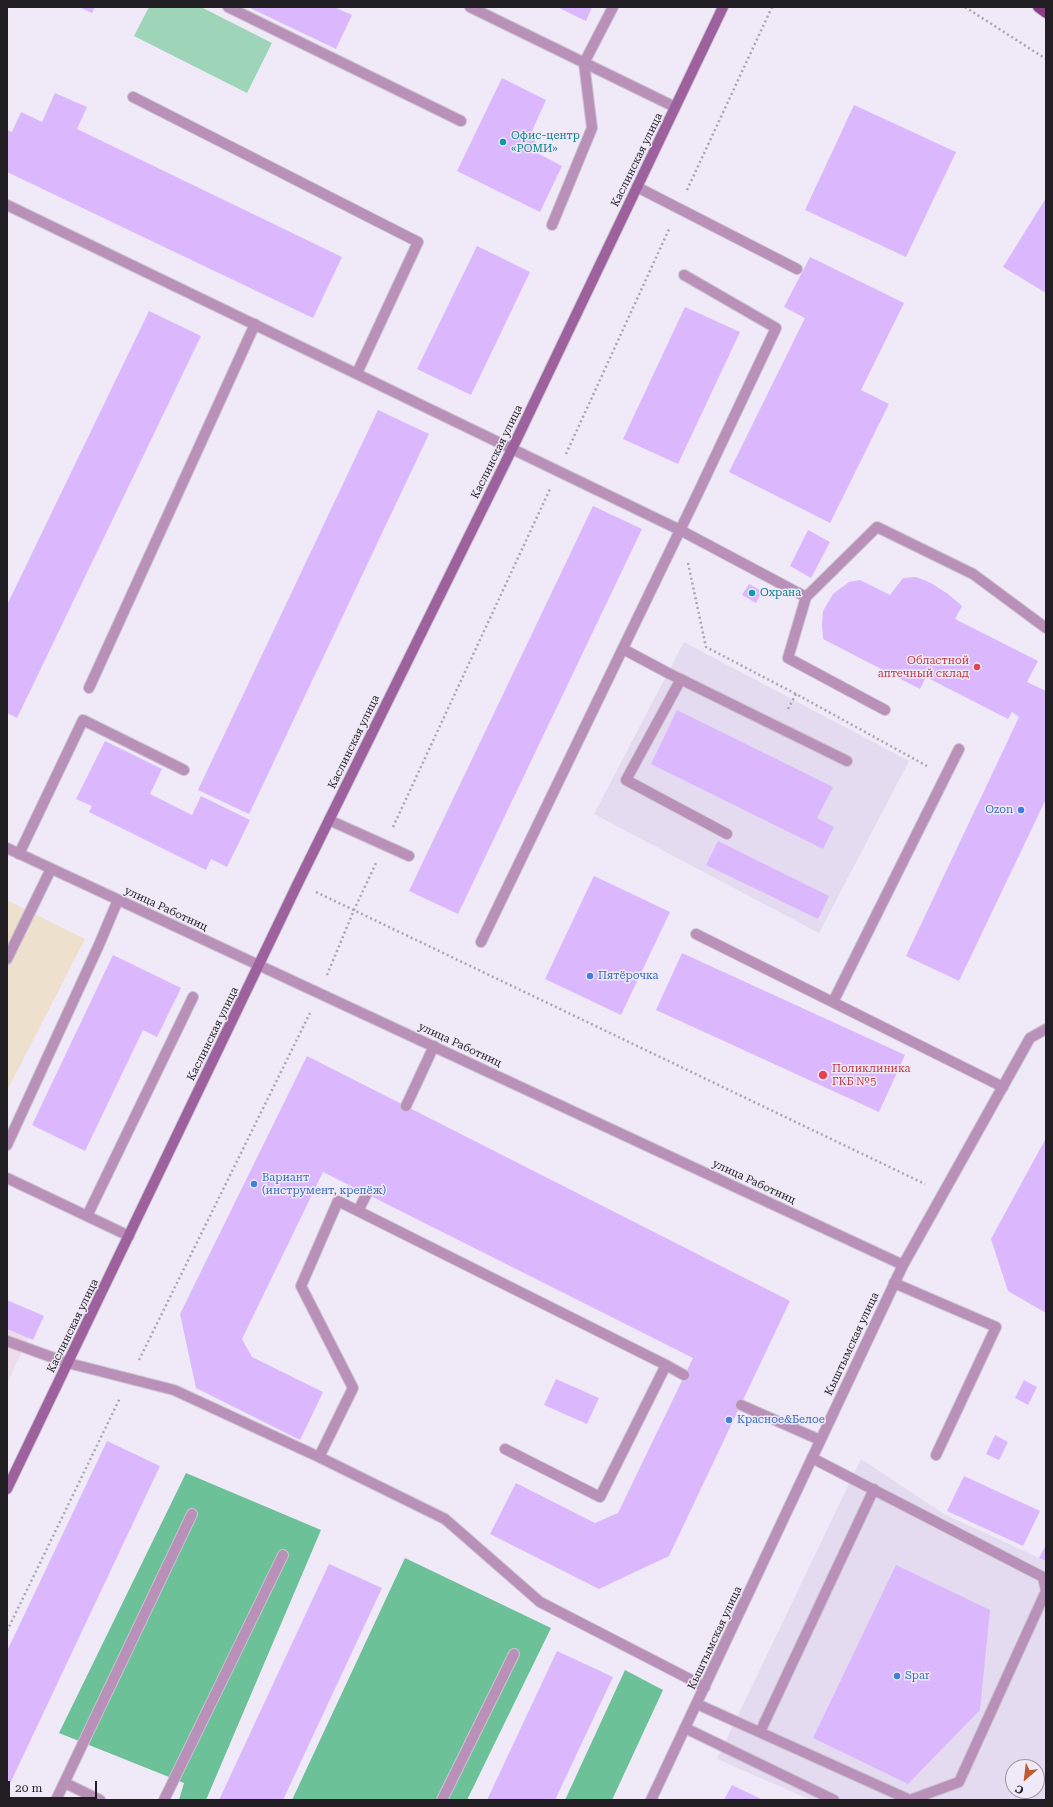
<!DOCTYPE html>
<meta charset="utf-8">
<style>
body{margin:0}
#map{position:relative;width:1053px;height:1807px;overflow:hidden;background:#f0e9f7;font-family:"Roboto Serif",serif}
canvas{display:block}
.frame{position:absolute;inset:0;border:8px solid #201e23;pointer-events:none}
.north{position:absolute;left:1005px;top:1759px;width:40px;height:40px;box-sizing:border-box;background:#f0e9f7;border:1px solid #9d98a2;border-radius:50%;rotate:208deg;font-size:11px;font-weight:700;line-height:16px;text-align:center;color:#201e23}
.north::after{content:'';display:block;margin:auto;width:14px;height:18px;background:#bf582d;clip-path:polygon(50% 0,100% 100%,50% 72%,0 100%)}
.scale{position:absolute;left:8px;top:1781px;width:89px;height:18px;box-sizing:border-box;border:2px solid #201e23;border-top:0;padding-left:5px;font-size:12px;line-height:14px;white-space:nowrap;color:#201e23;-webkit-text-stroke:3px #f0e9f7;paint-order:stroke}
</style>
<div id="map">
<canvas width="1053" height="1807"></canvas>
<div class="frame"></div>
<div class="north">С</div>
<div class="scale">20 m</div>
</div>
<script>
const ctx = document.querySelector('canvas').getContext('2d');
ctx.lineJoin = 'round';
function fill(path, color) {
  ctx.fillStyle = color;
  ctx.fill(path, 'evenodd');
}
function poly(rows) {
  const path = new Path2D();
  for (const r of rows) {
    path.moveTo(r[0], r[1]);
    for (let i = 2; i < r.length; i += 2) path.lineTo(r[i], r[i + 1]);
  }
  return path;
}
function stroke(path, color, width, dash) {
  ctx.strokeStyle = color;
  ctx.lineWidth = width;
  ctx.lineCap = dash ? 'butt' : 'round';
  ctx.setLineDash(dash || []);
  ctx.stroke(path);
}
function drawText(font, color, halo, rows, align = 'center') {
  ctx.font = font + ' "Roboto Serif",serif';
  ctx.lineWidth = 3;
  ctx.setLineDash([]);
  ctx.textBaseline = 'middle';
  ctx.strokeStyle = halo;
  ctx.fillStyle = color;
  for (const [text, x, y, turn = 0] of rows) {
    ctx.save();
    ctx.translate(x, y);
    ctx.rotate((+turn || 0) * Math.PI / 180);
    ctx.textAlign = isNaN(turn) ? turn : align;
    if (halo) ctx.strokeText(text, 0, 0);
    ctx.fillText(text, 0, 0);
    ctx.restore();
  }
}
fill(poly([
 [684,642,909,761,819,933,594,814],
 [861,1459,944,1514,1046,1561,1046,1800,811,1800,717,1759],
 [1013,1767,1037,1767,1037,1791,1013,1791]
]), '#e5dbf0');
fill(poly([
 [7,1313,34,1326,7,1384]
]), '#eedced');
fill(poly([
 [7,900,85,939,7,1091]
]), '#ede1cd');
fill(poly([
 [149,7,201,7,272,43,247,93,134,36]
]), '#9ed4b7');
fill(poly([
 [186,1473,321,1530,206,1800,179,1800,184,1783,59,1733],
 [405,1558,551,1628,467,1800,292,1800],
 [625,1670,663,1690,612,1800,565,1800]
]), '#6cc198');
fill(poly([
 [79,7,95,7,92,13],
 [248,7,334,7,352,15,336,49],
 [557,7,592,7,586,21],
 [502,78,546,100,532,131,539,154,562,166,540,212,457,171],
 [55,93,87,107,77,129,342,257,313,318,7,172,7,130,12,132,21,112,42,122],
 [854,105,956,152,906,257,805,210],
 [1046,198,1046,293,1003,267],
 [477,246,530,272,471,395,417,369],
 [810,257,904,303,861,390,889,404,830,523,729,472,805,318,784,307],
 [685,307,740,332,678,464,623,439],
 [149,311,201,336,17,718,7,713,7,605],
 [378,410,429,434,249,814,198,790],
 [593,506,642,529,458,914,409,891],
 [808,530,830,542,811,578,790,566],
 [916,577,931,583,948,594,962,606,955,619,1038,661,1027,682,1046,691,1046,799,959,981,906,956,1019,717,1012,712,1008,719,926,677,920,689,823,639,822,625,823,611,833,594,849,582,860,580,890,595,903,578],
 [749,584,762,591,756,603,742,595],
 [677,710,833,787,817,818,834,827,823,849,651,764],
 [105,741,162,769,150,794,192,815,201,796,250,820,227,867,211,859,206,870,89,812,92,806,76,799],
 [718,841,829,896,818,919,706,865],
 [594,876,670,912,621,1015,545,979],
 [682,953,905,1055,879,1112,656,1010],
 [113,955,181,988,157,1037,143,1030,85,1151,32,1125],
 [307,1056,790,1301,669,1556,599,1589,490,1534,516,1483,595,1523,618,1513,693,1358,323,1172,242,1339,252,1357,323,1392,300,1440,196,1388,180,1314],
 [1046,1138,1046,1313,1008,1291,991,1239],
 [7,1300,44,1316,33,1340,7,1329],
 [556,1379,599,1398,587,1424,544,1405],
 [1024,1380,1037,1387,1028,1405,1015,1398],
 [995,1435,1008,1442,999,1460,986,1454],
 [107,1441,160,1466,7,1790,7,1651],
 [964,1476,1040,1511,1023,1546,947,1511],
 [1046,1545,1046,1561,1039,1558],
 [329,1564,382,1588,283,1800,219,1800],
 [896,1565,990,1610,980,1710,908,1784,813,1738],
 [557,1651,613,1677,555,1800,487,1800],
 [732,1785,763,1800,724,1800]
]), '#dbb8fe');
const lane = poly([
 [228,7,461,121],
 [470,7,675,107],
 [133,97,418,242,357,373],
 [637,187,797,269],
 [7,205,680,530,806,597],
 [552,225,592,128,584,63,613,7],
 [623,649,668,673,847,761],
 [681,679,626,780,727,834],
 [89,688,255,324],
 [885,710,788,658,806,597,877,527,973,574,1046,628],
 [329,820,409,856],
 [19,854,83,720,184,770],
 [696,934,1003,1087],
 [481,942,698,493,776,328,684,275],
 [7,959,51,869],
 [833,1002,959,749],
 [406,1106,434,1046],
 [7,1145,98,947,118,900],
 [7,1178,129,1236],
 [358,1211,367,1193],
 [87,1216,193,997],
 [894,1283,996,1327,936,1455],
 [7,1341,68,1363,174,1390,319,1457,353,1388,301,1286,338,1201,666,1365,600,1497,505,1449],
 [666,1365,684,1375],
 [741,1405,820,1440],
 [319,1457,445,1519,540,1602,705,1687],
 [812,1458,1043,1577,1046,1591],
 [697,1704,910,1800,959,1782,1046,1591],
 [685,1728,834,1800],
 [760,1732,874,1489],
 [65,1783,100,1800],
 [56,1800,192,1514],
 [164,1800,283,1555],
 [442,1800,514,1654]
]);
const street = poly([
 [7,848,903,1265],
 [651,1800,903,1265,1030,1038,1046,1029]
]);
const secondary = poly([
 [7,1489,298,883,512,449,723,7]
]);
const primary = poly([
 [1038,7,1046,13]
]);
stroke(lane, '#cbc4d1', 12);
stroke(street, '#cbc4d1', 12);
stroke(secondary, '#cbc4d1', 12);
stroke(primary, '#cbc4d1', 12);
stroke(poly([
 [965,7,1046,59],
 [687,190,772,7],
 [566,454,670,227],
 [688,563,706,647,796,694,927,766],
 [788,709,796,694],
 [393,827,550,489],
 [316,892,925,1184],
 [327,975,354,910,376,863],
 [139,1360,310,1013],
 [7,1631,120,1398]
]), '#aaa5b0', 2.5, [2, 3]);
stroke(lane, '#b890b8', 10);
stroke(street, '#b890b8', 10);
stroke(secondary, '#9d629d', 10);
stroke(primary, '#883f88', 10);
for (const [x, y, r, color] of [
 [503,142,4,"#0f9aa8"],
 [752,593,4,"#0f9aa8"],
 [977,667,4,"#e0444e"],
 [1021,810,4,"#3f7fe0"],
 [590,976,4,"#3f7fe0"],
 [823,1075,5,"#e0444e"],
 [254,1184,4,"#3f7fe0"],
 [729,1420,4,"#3f7fe0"],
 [897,1676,4,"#3f7fe0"]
]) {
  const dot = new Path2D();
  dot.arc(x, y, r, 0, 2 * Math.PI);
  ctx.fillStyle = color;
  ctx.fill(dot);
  stroke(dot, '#f0e9f7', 1.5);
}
drawText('11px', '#0d838f', '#f0e9f7', [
 ["Офис-центр",511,136],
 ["«РОМИ»",511,149],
 ["Охрана",760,593]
], 'left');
drawText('11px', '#201e23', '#f0e9f7', [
 ["Каслинская улица",637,160,-64],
 ["Каслинская улица",497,452,-64],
 ["Каслинская улица",354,742,-64],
 ["улица Работниц",166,909,25],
 ["Каслинская улица",213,1034,-64],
 ["улица Работниц",460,1045,25],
 ["улица Работниц",754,1182,25],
 ["Каслинская улица",73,1326,-64],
 ["Кыштымская улица",852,1344,-65],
 ["Кыштымская улица",715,1638,-65]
]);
drawText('11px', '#be3a42', '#f0e9f7', [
 ["Областной",969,661],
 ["аптечный склад",969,674],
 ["Поликлиника",832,1069,"left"],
 ["ГКБ №5",832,1082,"left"]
], 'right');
drawText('11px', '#366cbe', '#f0e9f7', [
 ["Ozon",1013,810,"right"],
 ["Пятёрочка",598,976],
 ["Вариант",262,1178],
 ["(инструмент, крепёж)",262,1191],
 ["Красное&Белое",737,1420],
 ["Spar",905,1676]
], 'left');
</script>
